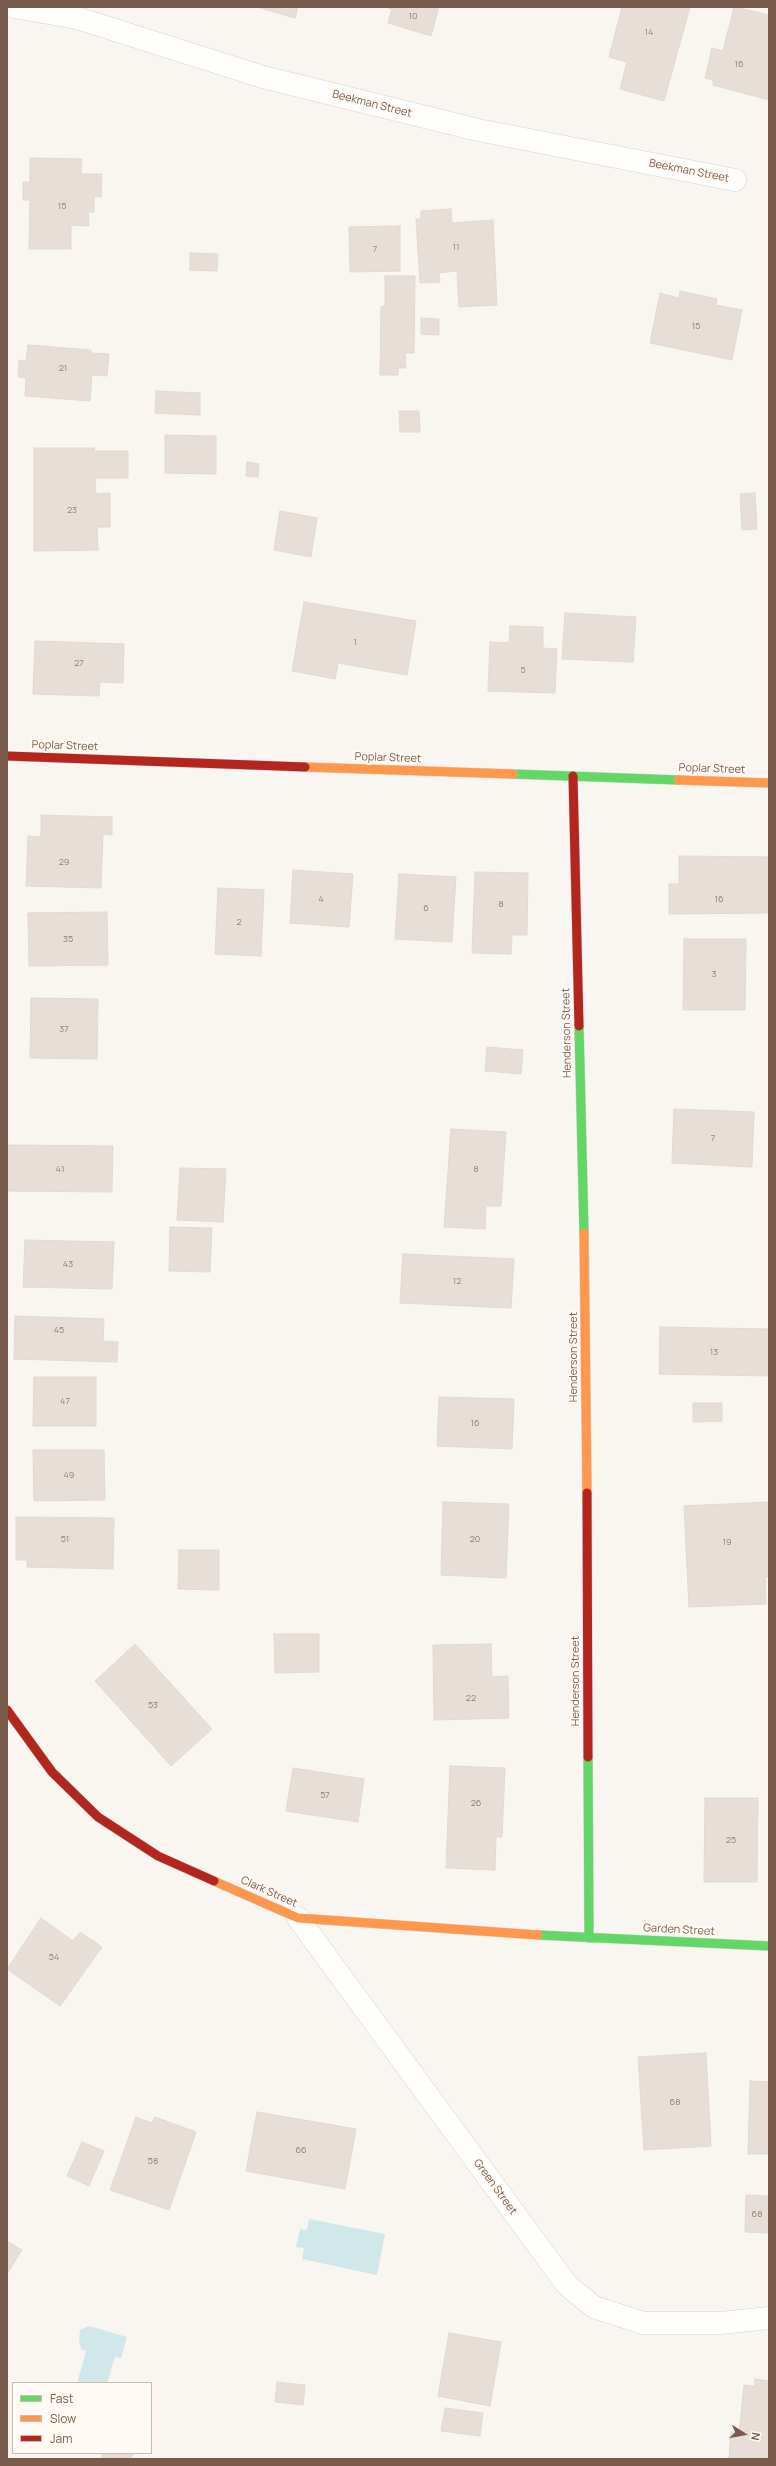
<!DOCTYPE html>
<style>
body{margin:0}
#map{position:relative;width:776px;height:2466px;overflow:hidden;background:#f9f5f0;font-family:Manrope,sans-serif}
canvas{display:block}
.frame{position:absolute;inset:0;border:8px solid #7a5c4d;pointer-events:none}
.legend{position:absolute;left:12px;top:2382px;width:140px;height:72px;box-sizing:border-box;background:#fffaf3;border:1px solid #cabbb1;margin:0;padding:5px 7px;list-style:none;font-size:12px;color:#7a5c4d}
.legend li{display:flex;align-items:center;gap:8px;height:20px}
.legend b{width:20px;border:1px solid #cabbb1}
.north{position:absolute;left:724px;top:2414px;width:40px;height:40px;-webkit-text-stroke:3px #fffaf3;paint-order:stroke;rotate:101deg;font-size:11px;font-weight:700;line-height:16px;text-align:center;color:#7a5c4d}
.north::after{content:'';display:block;margin:auto;width:14px;height:18px;background:#7a5c4d;clip-path:polygon(50% 0,100% 100%,50% 72%,0 100%)}
</style>
<div id="map">
<canvas width="776" height="2466"></canvas>
<div class="frame"></div>
<ul class="legend">
<li><b style="height:5px;background:#63d668"></b>Fast</li>
<li><b style="height:5px;background:#ff974d"></b>Slow</li>
<li><b style="height:5px;background:#b3261e"></b>Jam</li>
</ul>
<div class="north">N</div>
</div>
<script>
const ctx = document.querySelector('canvas').getContext('2d');
ctx.lineJoin = 'round';
function fill(path, color) {
  ctx.fillStyle = color;
  ctx.fill(path, 'evenodd');
}
function poly(rows) {
  const path = new Path2D();
  for (const r of rows) {
    path.moveTo(r[0], r[1]);
    for (let i = 2; i < r.length; i += 2) path.lineTo(r[i], r[i + 1]);
  }
  return path;
}
function stroke(path, color, width, dash) {
  ctx.strokeStyle = color;
  ctx.lineWidth = width;
  ctx.lineCap = dash ? 'butt' : 'round';
  ctx.setLineDash(dash || []);
  ctx.stroke(path);
}
function drawText(font, color, halo, rows, align = 'center') {
  ctx.font = font + ' Manrope,sans-serif';
  ctx.lineWidth = 4;
  ctx.setLineDash([]);
  ctx.textBaseline = 'middle';
  ctx.strokeStyle = halo;
  ctx.fillStyle = color;
  for (const [text, x, y, turn = 0] of rows) {
    ctx.save();
    ctx.translate(x, y);
    ctx.rotate((+turn || 0) * Math.PI / 180);
    ctx.textAlign = isNaN(turn) ? turn : align;
    if (halo) ctx.strokeText(text, 0, 0);
    ctx.fillText(text, 0, 0);
    ctx.restore();
  }
}
fill(poly([
 [309,2219,385,2234,377,2275,302,2259,304,2248,296,2247,300,2229,307,2230],
 [89,2326,127,2337,121,2358,115,2357,107,2383,77,2383,86,2351,81,2349,79,2340,80,2330]
]), '#d0e8ea');
const building = poly([
 [257,7,298,7,295,18,257,7],
 [385,7,439,7,431,36,388,23,392,9,385,7],
 [622,7,690,7,664,101,620,89,627,62,609,57,622,7],
 [734,7,769,15,769,100,713,85,713,80,705,78,712,48,723,51,734,7],
 [30,158,82,159,81,174,102,174,101,197,94,196,94,212,88,212,89,226,71,225,71,249,29,249,30,200,23,200,23,182,30,182,30,158],
 [451,209,452,223,493,220,497,305,459,307,457,271,439,273,440,282,420,283,416,219,421,219,421,211,451,209],
 [400,226,400,271,350,272,349,227,400,226],
 [190,253,218,254,217,271,190,270,190,253],
 [385,276,415,276,414,353,405,353,406,368,398,368,398,375,380,375,381,307,385,306,385,276],
 [680,291,717,299,716,305,742,310,732,360,650,343,660,293,679,298,680,291],
 [421,318,439,319,439,335,421,334,421,318],
 [28,345,91,350,91,353,109,354,107,376,92,375,90,401,25,396,26,378,18,377,19,360,26,361,28,345],
 [156,391,200,393,200,415,155,413,156,391],
 [399,411,419,411,420,432,400,432,399,411],
 [165,435,216,436,216,474,165,473,165,435],
 [34,448,95,448,94,451,128,451,128,478,95,478,96,494,110,493,110,527,97,527,98,550,34,551,34,448],
 [247,462,259,464,258,477,246,476,247,462],
 [755,493,757,529,742,530,740,494,755,493],
 [280,511,317,518,311,557,274,550,280,511],
 [304,602,416,621,407,675,338,663,335,679,292,671,304,602],
 [565,613,636,617,633,662,562,659,565,613],
 [510,626,543,627,543,648,557,649,555,693,488,691,490,642,509,643,510,626],
 [35,641,124,644,123,683,100,682,99,696,33,694,35,641],
 [41,815,112,817,112,835,103,834,101,888,26,886,28,836,41,837,41,815],
 [679,856,769,857,769,913,669,914,669,884,679,884,679,856],
 [293,870,353,874,349,927,290,923,293,870],
 [475,872,528,873,527,935,512,935,511,954,472,953,475,872],
 [399,874,456,877,452,942,395,939,399,874],
 [218,888,264,890,261,956,215,954,218,888],
 [107,912,108,965,29,966,28,913,107,912],
 [684,939,746,939,745,1010,683,1010,684,939],
 [31,998,98,999,97,1059,30,1058,31,998],
 [487,1047,523,1050,521,1074,485,1071,487,1047],
 [674,1109,754,1112,752,1167,672,1163,674,1109],
 [451,1129,506,1132,501,1206,486,1206,485,1229,444,1227,451,1129],
 [7,1145,113,1146,112,1192,7,1191,7,1145],
 [180,1168,226,1169,223,1222,177,1220,180,1168],
 [170,1227,212,1228,210,1272,169,1271,170,1227],
 [25,1240,114,1242,112,1289,23,1287,25,1240],
 [403,1254,514,1259,511,1308,400,1303,403,1254],
 [15,1316,104,1319,103,1341,118,1342,117,1362,14,1359,15,1316],
 [660,1327,769,1329,769,1376,659,1374,660,1327],
 [34,1377,96,1377,96,1426,33,1426,34,1377],
 [439,1397,514,1399,512,1449,437,1446,439,1397],
 [693,1403,722,1403,722,1421,693,1422,693,1403],
 [33,1450,104,1450,105,1500,34,1501,33,1450],
 [443,1502,509,1504,506,1578,441,1575,443,1502],
 [769,1502,769,1577,765,1577,766,1604,689,1607,684,1506,769,1502],
 [16,1517,114,1518,113,1569,27,1567,27,1560,16,1560,16,1517],
 [179,1550,219,1550,219,1590,178,1589,179,1550],
 [274,1634,319,1634,319,1672,275,1673,274,1634],
 [135,1644,212,1729,171,1766,95,1681,135,1644],
 [491,1644,492,1677,508,1676,509,1718,434,1720,433,1645,491,1644],
 [450,1766,505,1768,502,1837,496,1837,495,1870,446,1868,450,1766],
 [293,1768,364,1779,358,1822,286,1811,293,1768],
 [705,1798,758,1798,757,1882,704,1882,705,1798],
 [41,1918,73,1941,80,1932,102,1947,60,2006,7,1969,41,1918],
 [706,2053,711,2146,644,2150,638,2057,706,2053],
 [750,2081,769,2082,769,2154,748,2154,750,2081],
 [257,2112,356,2129,345,2189,246,2171,257,2112],
 [136,2117,152,2123,155,2117,196,2132,169,2210,110,2190,136,2117],
 [82,2142,104,2151,89,2186,67,2176,82,2142],
 [746,2195,769,2196,769,2233,745,2232,746,2195],
 [7,2241,22,2250,7,2274,7,2241],
 [449,2333,501,2342,490,2406,438,2396,449,2333],
 [755,2379,769,2381,769,2459,729,2459,731,2432,739,2433,744,2385,755,2386,755,2379],
 [277,2382,305,2385,303,2405,275,2402,277,2382],
 [445,2408,483,2413,480,2436,441,2431,445,2408],
 [103,2453,133,2453,131,2459,101,2459,103,2453]
]);
fill(building, '#e6ded7');
stroke(building, '#e2d8d2', 1);
const street = poly([
 [14,7,77,18,263,77,478,130,735,180],
 [298,1918,567,2285,594,2307,643,2323,721,2323,769,2318]
]);
const fast = poly([
 [513,774,678,780],
 [579,1026,584,1233],
 [588,1757,589,1938],
 [538,1935,769,1946]
]);
const slow = poly([
 [305,767,513,774],
 [678,780,769,783],
 [584,1233,587,1493],
 [214,1881,298,1918,538,1935]
]);
const jam = poly([
 [7,756,305,767],
 [573,776,579,1026],
 [587,1493,588,1757],
 [7,1710,52,1772,98,1817,158,1856,214,1881]
]);
stroke(street, '#d7d1cb', 23);
stroke(fast, '#d9d2cb', 10);
stroke(slow, '#d9d2cb', 10);
stroke(jam, '#d9d2cb', 10);
stroke(street, '#fefefd', 22);
stroke(fast, '#63d668', 9);
stroke(slow, '#ff974d', 9);
stroke(jam, '#b3261e', 9);
drawText('9px', '#977e72', null, [
 ["10",413,16],
 ["14",649,32],
 ["16",739,64],
 ["15",62,206],
 ["11",456,247],
 ["7",375,249],
 ["15",696,326],
 ["21",63,368],
 ["23",72,510],
 ["1",355,642],
 ["27",79,663],
 ["5",523,670],
 ["29",64,862],
 ["4",321,899],
 ["16",719,899],
 ["8",501,904],
 ["6",426,908],
 ["2",239,922],
 ["35",68,939],
 ["3",714,974],
 ["37",64,1029],
 ["7",713,1138],
 ["41",60,1169],
 ["8",476,1169],
 ["43",68,1264],
 ["12",457,1281],
 ["45",59,1330],
 ["13",714,1352],
 ["47",65,1401],
 ["16",475,1423],
 ["49",69,1475],
 ["51",65,1539],
 ["20",475,1539],
 ["19",727,1542],
 ["22",471,1698],
 ["53",153,1705],
 ["57",325,1795],
 ["26",476,1803],
 ["25",731,1840],
 ["54",54,1957],
 ["68",675,2102],
 ["66",301,2150],
 ["58",153,2161],
 ["68",757,2214]
]);
drawText('11px', '#7a5c4d', '#fffaf3', [
 ["Beekman Street",372,104,14],
 ["Beekman Street",689,171,11],
 ["Poplar Street",65,746,2],
 ["Poplar Street",388,758,2],
 ["Poplar Street",712,769,2],
 ["Henderson Street",567,1033,-91],
 ["Henderson Street",574,1357,-90],
 ["Henderson Street",576,1681,-90],
 ["Clark Street",269,1892,24],
 ["Garden Street",679,1930,3],
 ["Green Street",495,2187,54]
]);
</script>
